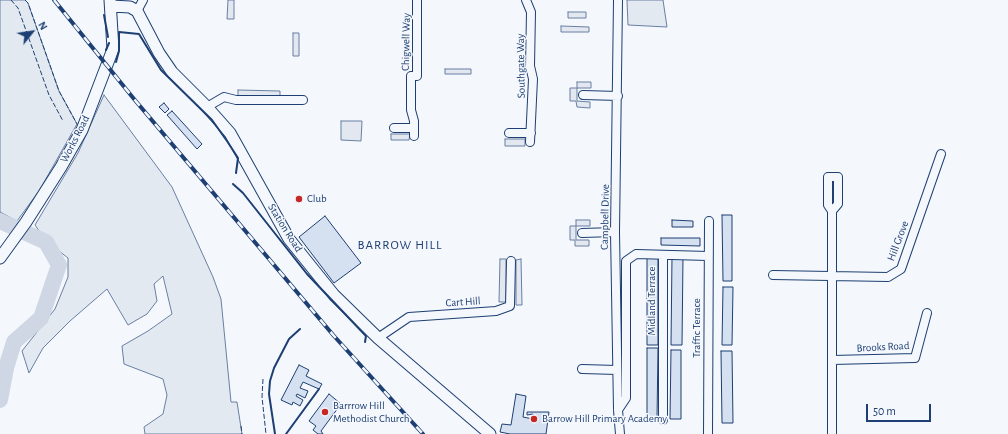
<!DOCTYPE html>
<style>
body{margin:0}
#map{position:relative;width:1008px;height:434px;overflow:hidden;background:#f4f7fb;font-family:"Alegreya Sans",sans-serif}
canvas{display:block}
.north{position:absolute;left:12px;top:12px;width:40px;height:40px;-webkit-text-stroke:3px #f4f7fb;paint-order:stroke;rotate:60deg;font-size:11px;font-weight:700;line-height:16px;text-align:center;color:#1d3f73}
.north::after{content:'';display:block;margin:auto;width:14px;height:18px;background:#1d3f73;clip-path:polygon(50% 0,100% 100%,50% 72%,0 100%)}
.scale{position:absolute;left:866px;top:404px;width:65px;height:18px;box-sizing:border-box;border:2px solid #1d3f73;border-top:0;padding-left:5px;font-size:12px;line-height:14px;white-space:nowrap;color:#1d3f73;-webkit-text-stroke:3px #f4f7fb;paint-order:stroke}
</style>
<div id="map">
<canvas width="1008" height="434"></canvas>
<div class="north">N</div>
<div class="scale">50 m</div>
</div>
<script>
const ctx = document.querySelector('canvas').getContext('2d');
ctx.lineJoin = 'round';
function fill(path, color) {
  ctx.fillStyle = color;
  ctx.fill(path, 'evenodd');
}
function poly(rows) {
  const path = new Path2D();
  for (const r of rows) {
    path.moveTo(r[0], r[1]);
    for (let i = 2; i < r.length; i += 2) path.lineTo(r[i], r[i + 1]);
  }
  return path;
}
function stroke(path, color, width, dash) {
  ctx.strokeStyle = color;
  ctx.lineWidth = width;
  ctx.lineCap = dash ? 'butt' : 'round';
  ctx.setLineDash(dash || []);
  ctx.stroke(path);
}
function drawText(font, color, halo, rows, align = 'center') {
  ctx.font = font + ' "Alegreya Sans",sans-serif';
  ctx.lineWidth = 3;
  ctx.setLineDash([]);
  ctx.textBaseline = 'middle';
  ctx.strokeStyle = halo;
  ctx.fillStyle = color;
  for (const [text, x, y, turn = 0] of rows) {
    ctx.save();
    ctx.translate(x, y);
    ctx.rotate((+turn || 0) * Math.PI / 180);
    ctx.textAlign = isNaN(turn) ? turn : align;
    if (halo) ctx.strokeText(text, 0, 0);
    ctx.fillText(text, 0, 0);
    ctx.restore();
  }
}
const green = poly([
 [0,0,25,0,28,3,59,91,77,124,39,191,17,221,0,212,0,0],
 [627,0,663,0,667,27,628,25,627,0],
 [104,95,172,187,213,277,221,299,231,402,237,402,242,434,145,434,144,427,163,414,167,395,163,379,124,364,122,346,148,331,172,314,163,276,154,284,157,301,147,314,128,325,107,289,70,321,43,348,29,373,22,351,55,309,68,277,68,258,46,241,35,225,78,153,104,95]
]);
fill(green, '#e3e9f0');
stroke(green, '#687fa3', 1);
const parking = poly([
 [228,0,234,0,234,19,227,19,228,0],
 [568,12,586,12,586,18,568,18,568,12],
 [561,26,589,27,589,32,561,32,561,26],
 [293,33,299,33,299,56,293,56,293,33],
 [445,69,471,69,471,74,445,74,445,69],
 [577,82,591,82,591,88,577,88,577,101,590,102,590,108,577,107,576,101,570,101,570,88,577,88,577,82],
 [238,90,280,91,280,97,238,96,238,90],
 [341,121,362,121,361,141,341,140,341,121],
 [391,134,410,134,409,140,391,140,391,134],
 [505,139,525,139,525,146,505,146,505,139],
 [576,220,590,220,590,226,576,226,576,240,589,240,589,246,575,246,575,240,570,240,570,226,576,226,576,220],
 [500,259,506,259,506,302,499,302,500,259],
 [521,259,522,305,516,305,516,260,521,259]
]);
fill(parking, '#e3e8f0');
stroke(parking, '#687fa3', 1);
stroke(poly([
 [0,221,46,242,59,265,41,318,14,342,6,368,0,400]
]), '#cfd7e4', 16);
const building = poly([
 [164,103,169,109,165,113,159,107,164,103],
 [172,111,202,144,197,149,167,115,172,111],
 [722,215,732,215,732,281,723,281,722,215],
 [325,216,361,263,334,283,299,237,325,216],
 [672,220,693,221,693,227,672,227,672,220],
 [661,238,700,238,700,246,661,245,661,238],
 [672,257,683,257,682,345,671,345,672,257],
 [647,258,658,258,658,345,647,345,647,258],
 [723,287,733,287,732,345,722,345,723,287],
 [647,348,658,348,657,419,647,419,647,348],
 [671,350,681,350,681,419,670,419,671,350],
 [721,351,732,351,733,423,722,423,721,351],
 [299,365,309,370,306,376,322,384,319,389,303,382,300,388,308,391,305,398,297,394,296,396,303,400,300,406,293,402,292,405,281,400,299,365],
 [329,394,341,404,321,431,323,434,318,434,313,430,316,426,309,421,329,394],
 [516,394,526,396,523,417,533,419,533,414,527,415,527,412,549,412,546,434,510,434,500,432,502,424,511,425,516,394]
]);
fill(building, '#d5e0f0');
stroke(building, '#1d3f73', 1);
const street = poly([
 [526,0,531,12,530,66,533,79,530,142],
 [618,0,615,232,618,410,620,434],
 [137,11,143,0],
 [583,95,618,96],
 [207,107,224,97,236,100,303,100],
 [394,128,414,128],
 [509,133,531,133],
 [414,136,414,121,411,110,411,76,417,76,417,0],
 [582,233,615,232],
 [773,275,888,277,901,269,941,154],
 [378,338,409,317,496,311,510,306,511,261],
 [832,360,915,358,927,313],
 [582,369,617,370],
 [618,410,626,398,626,261,636,254,708,256],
 [663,420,663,255],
 [708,434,709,221],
 [832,434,832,211,828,205,828,177,838,177,838,204,832,211]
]);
const secondary = poly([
 [111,6,130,7,137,11,159,53,172,72,207,107,230,133,289,239,334,295,378,338,490,434],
 [0,258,26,222,61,167,82,130,113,49,110,0]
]);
stroke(street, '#1d3f73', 10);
stroke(secondary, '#1d3f73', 13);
stroke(street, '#f4f7fb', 8);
stroke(secondary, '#f4f7fb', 11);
const rail = poly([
 [54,0,134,99,334,336,423,434]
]);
stroke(rail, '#1d3f73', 4);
stroke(rail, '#f4f7fb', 2.5, [8]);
stroke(poly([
 [11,0,18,8,49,95,63,121],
 [25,0,28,3,59,91,77,124],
 [263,379,262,397,266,434],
 [241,426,242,434]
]), '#1d3f73', 1, [5, 2]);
stroke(poly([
 [104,15,108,37],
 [106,50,109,43],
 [116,62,119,51,119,32,139,34,161,70,212,120,227,141,238,158,236,173],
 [233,184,243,193,307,274,366,336,365,342],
 [275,434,269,394,270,381,274,368,289,339,300,329],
 [286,434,319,389]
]), '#1d3f73', 2);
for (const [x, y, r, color] of [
 [299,199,4,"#c62828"],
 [325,412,4,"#c62828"],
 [534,419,4,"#c62828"]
]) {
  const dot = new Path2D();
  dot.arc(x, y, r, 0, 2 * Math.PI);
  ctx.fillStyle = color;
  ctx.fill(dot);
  stroke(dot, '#f4f7fb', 1.5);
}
drawText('11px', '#1d3f73', '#f4f7fb', [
 ["Chigwell Way",406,42,-89],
 ["Southgate Way",521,66,-91],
 ["Works Road",75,139,-63],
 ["Campbell Drive",605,217,-89],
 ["Station Road",285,228,58],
 ["Hill Grove",898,241,-69],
 ["Midland Terrace",652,301,-90],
 ["Cart Hill",463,302,-4],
 ["Traffic Terrace",697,328,-90],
 ["Brooks Road",883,347,-3]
]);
drawText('11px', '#1d3f73', '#f4f7fb', [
 ["Club",307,199],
 ["Barrrow Hill",333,406],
 ["Methodist Church",333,419],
 ["Barrow Hill Primary Academy",542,419]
], 'left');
ctx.letterSpacing = '1px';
drawText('13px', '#1d3f73', '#f4f7fb', [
 ["BARROW HILL",400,245]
]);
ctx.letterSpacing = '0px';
</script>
